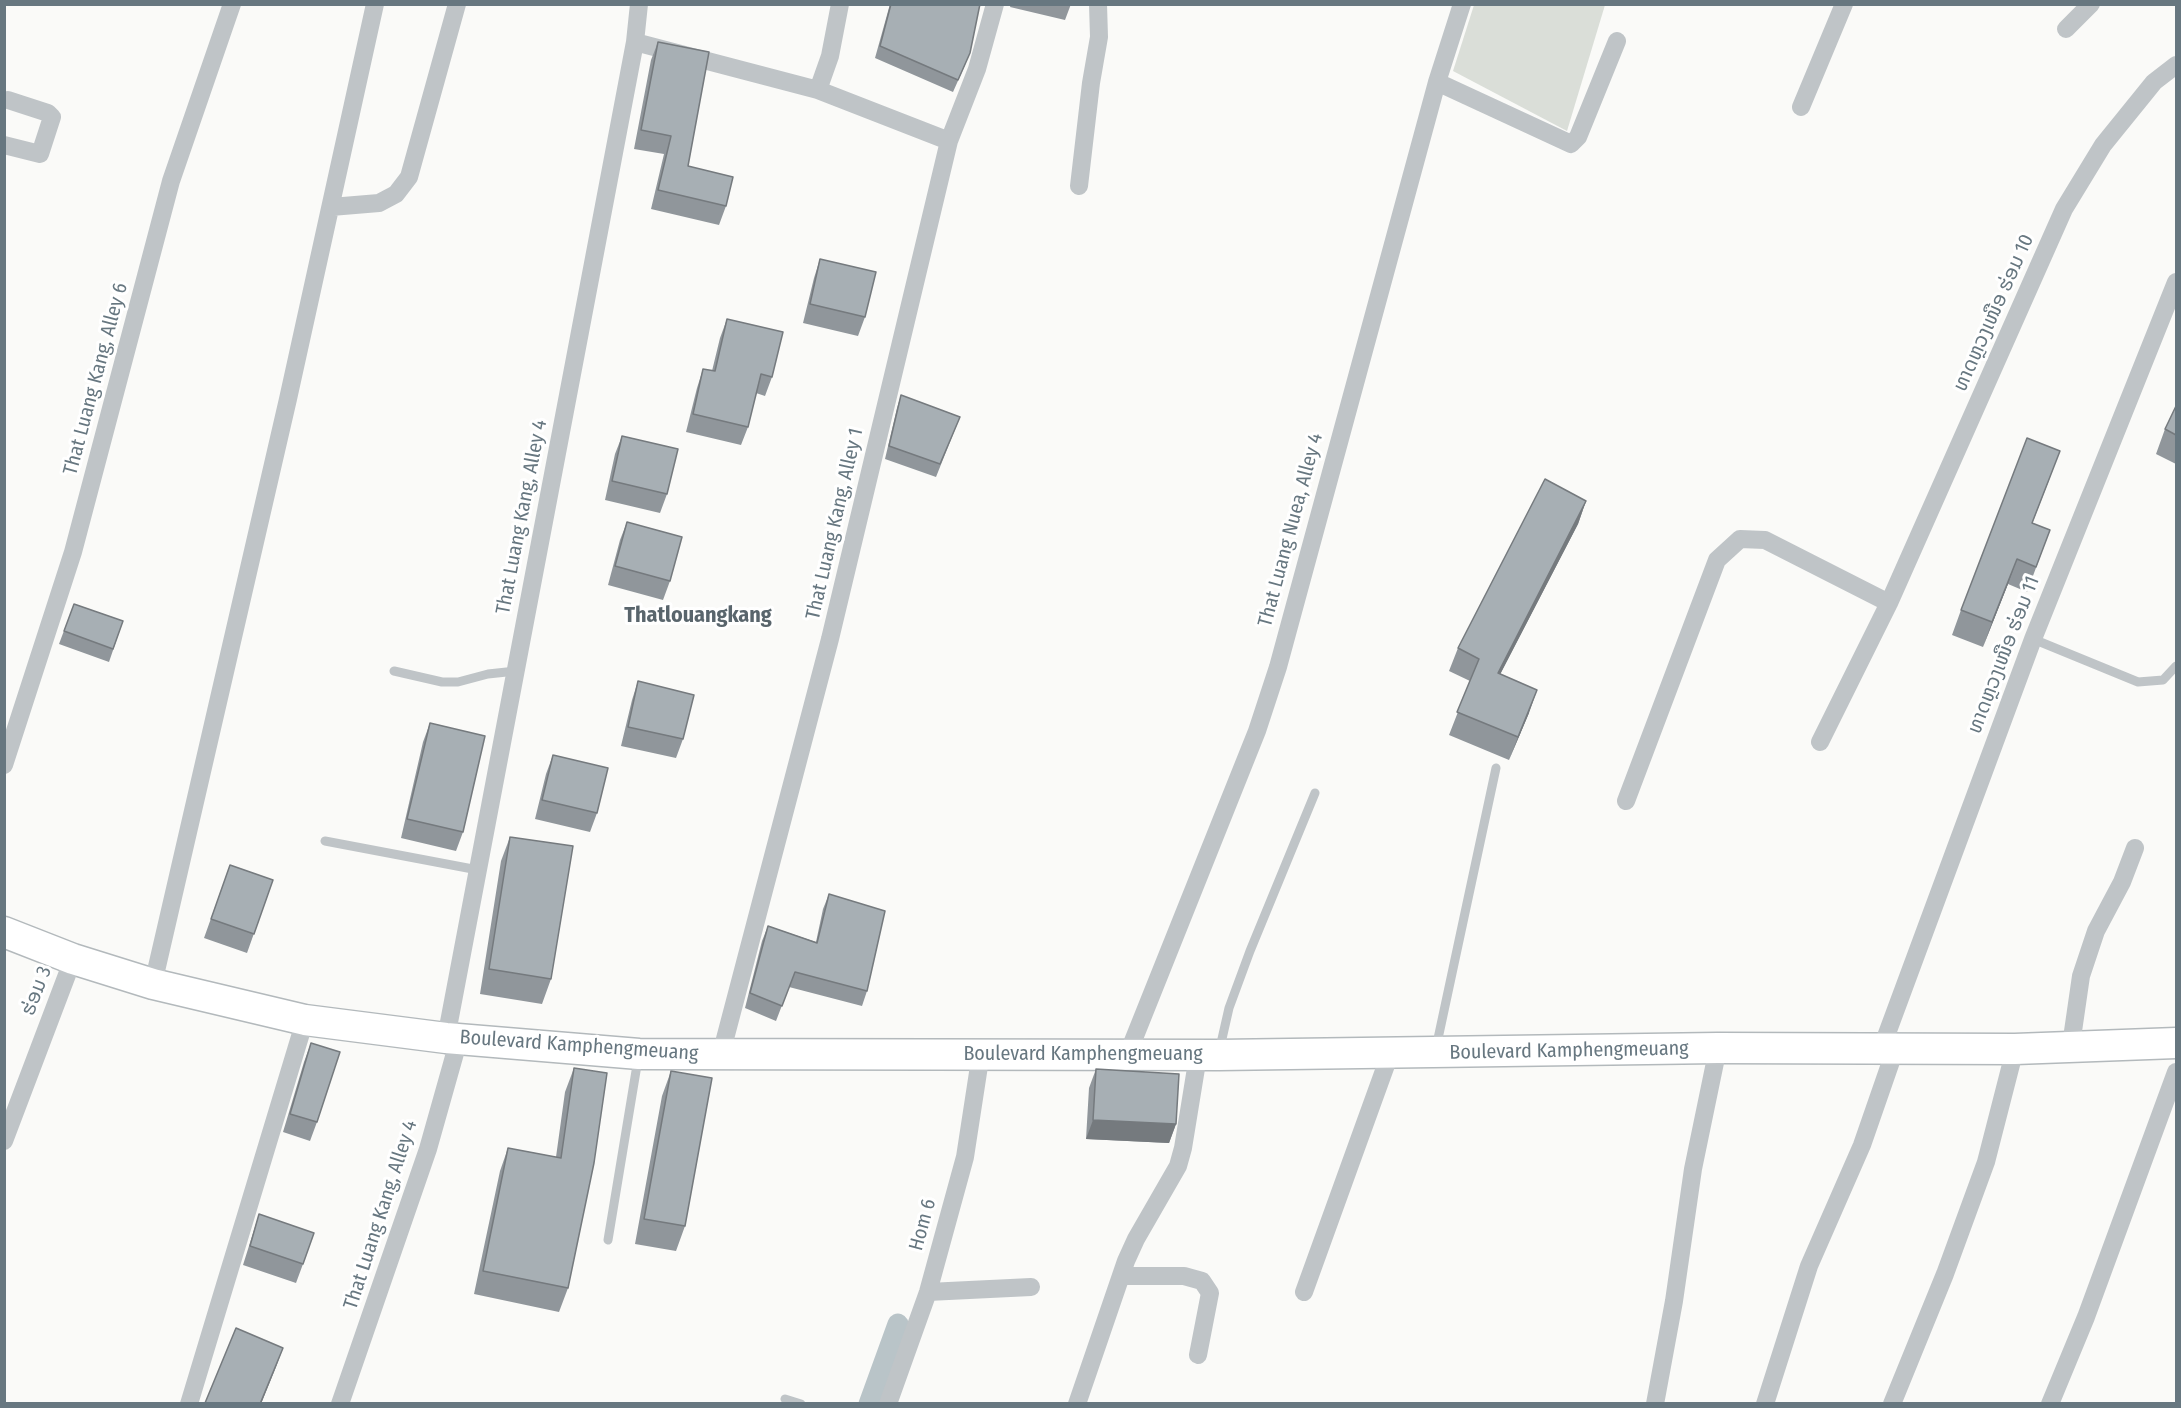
<!DOCTYPE html>
<meta charset="utf-8">
<style>
body{margin:0}
#map{position:relative;width:2181px;height:1408px;overflow:hidden;background:#fafaf8;font-family:"Fira Sans Condensed",sans-serif}
canvas{display:block}
.frame{position:absolute;inset:0;border:6px solid #677780;pointer-events:none}
</style>
<div id="map">
<canvas width="2181" height="1408"></canvas>
<div class="frame"></div>
</div>
<script>
const ctx = document.querySelector('canvas').getContext('2d');
ctx.lineJoin = 'round';
function fill(path, color) {
  ctx.fillStyle = color;
  ctx.fill(path, 'evenodd');
}
function poly(rows) {
  const path = new Path2D();
  for (const r of rows) {
    path.moveTo(r[0], r[1]);
    for (let i = 2; i < r.length; i += 2) path.lineTo(r[i], r[i + 1]);
  }
  return path;
}
function stroke(path, color, width, dash) {
  ctx.strokeStyle = color;
  ctx.lineWidth = width;
  ctx.lineCap = dash ? 'butt' : 'round';
  ctx.setLineDash(dash || []);
  ctx.stroke(path);
}
function drawText(font, color, halo, rows, align = 'center') {
  ctx.font = font + ' "Fira Sans Condensed","Noto Sans Lao",sans-serif';
  ctx.lineWidth = 6;
  ctx.setLineDash([]);
  ctx.textBaseline = 'middle';
  ctx.strokeStyle = halo;
  ctx.fillStyle = color;
  for (const [text, x, y, turn = 0] of rows) {
    ctx.save();
    ctx.translate(x, y);
    ctx.rotate((+turn || 0) * Math.PI / 180);
    ctx.textAlign = isNaN(turn) ? turn : align;
    if (halo) ctx.strokeText(text, 0, 0);
    ctx.fillText(text, 0, 0);
    ctx.restore();
  }
}
fill(poly([
 [1474,5,1605,5,1567,131,1453,71]
]), '#daded8');
stroke(poly([
 [869,1404,898,1324]
]), '#b9c4c8', 21);
const primary = poly([
 [4,932,73,959,153,984,305,1020,446,1038,639,1054,1219,1055,1718,1048,2015,1049,2176,1043]
]);
stroke(primary, '#b3b9bc', 33);
stroke(poly([
 [2033,639,2138,682,2163,680,2176,666],
 [394,671,442,682,458,682,488,674,516,671],
 [325,841,478,870],
 [1436,1048,1496,768],
 [1219,1052,1229,1008,1250,951,1315,793],
 [608,1240,638,1059],
 [785,1399,801,1404]
]), '#bfc4c7', 9);
stroke(poly([
 [2066,29,2091,4],
 [635,42,818,90,949,141],
 [1437,82,1571,144,1578,137,1617,41],
 [818,90,830,56,840,4],
 [1801,107,1844,4],
 [4,145,40,154,52,117,48,113,8,100],
 [1079,186,1091,83,1099,37,1098,4],
 [331,207,379,203,396,194,409,177,457,4],
 [1820,742,1889,603,2064,209,2103,145,2154,82,2176,65],
 [4,765,73,552,171,181,232,4],
 [1626,801,1717,560,1740,539,1765,540,1889,603],
 [153,984,288,399,375,4],
 [446,1038,635,42,639,4],
 [2071,1045,2081,976,2096,931,2122,882,2135,848],
 [1882,1047,2033,639,2176,282],
 [721,1054,830,639,949,141,977,69,995,4],
 [1127,1056,1257,731,1278,667,1437,82,1462,4],
 [4,1141,73,959],
 [1123,1276,1184,1276,1202,1281,1210,1293,1198,1355],
 [928,1292,1031,1287],
 [1304,1292,1390,1054],
 [189,1404,305,1020],
 [340,1404,428,1149,459,1039],
 [888,1404,928,1292,965,1157,981,1053],
 [1077,1404,1126,1261,1136,1239,1178,1166,1183,1148,1198,1056],
 [1655,1404,1674,1301,1693,1169,1718,1048],
 [1765,1404,1809,1266,1862,1145,1896,1047],
 [1892,1404,1945,1274,1986,1162,2015,1049],
 [2050,1404,2086,1317,2176,1072]
]), '#bfc4c7', 18);
stroke(primary, '#fff', 30);
fill(poly([
 [890,4,980,4,965,65,953,92,875,58],
 [1011,4,1071,4,1065,20,1010,7],
 [658,42,688,166,726,206,719,225,651,209,664,154,634,149,651,60],
 [820,259,865,317,858,336,803,323,814,278],
 [727,319,772,377,765,396,756,393,748,427,741,445,686,432,697,388,703,369,712,371,720,338],
 [901,395,960,417,936,477,885,459,897,408],
 [2176,406,2176,464,2156,454,2165,429],
 [622,436,667,494,660,513,605,500,615,454],
 [2051,475,2032,524,2050,530,2027,592,2008,584,1983,647,1952,635,1961,610],
 [1586,501,1578,524,1500,674,1529,713,1509,760,1449,735,1470,681,1449,671,1458,648],
 [627,522,670,581,663,600,608,585,620,540],
 [74,604,123,621,109,662,59,644],
 [638,681,683,739,676,758,621,746,632,700],
 [430,723,463,832,456,851,401,838,423,742],
 [553,755,597,813,590,832,535,819,546,774],
 [510,837,551,979,542,1004,480,994,501,861],
 [230,865,273,880,247,953,204,938],
 [829,894,867,991,862,1006,789,987,776,1021,745,1008,762,941,768,926,816,942,823,909],
 [311,1043,317,1122,310,1141,283,1132,304,1062],
 [574,1068,568,1288,559,1312,474,1294,500,1171,508,1148,556,1157,565,1092],
 [1096,1069,1176,1124,1169,1143,1086,1139,1089,1088],
 [671,1071,685,1226,676,1251,635,1244,662,1096],
 [259,1214,303,1264,296,1283,243,1265]
]), '#90969b');
fill(poly([
 [1586,501,1578,524,1489,696,1498,673],
 [2017,559,2008,584,1983,647,1992,622],
 [1537,690,1529,713,1509,760,1518,737],
 [1093,1120,1176,1124,1169,1143,1086,1139],
 [283,1348,276,1367,261,1404,260,1404]
]), '#757a7e');
const building = poly([
 [891,4,980,4,970,53,958,80,880,46,891,4],
 [658,42,709,52,688,166,733,177,726,206,658,190,671,136,641,130,658,42],
 [820,259,876,272,865,317,810,304,820,259],
 [727,319,783,332,772,377,761,374,748,427,693,414,703,369,715,371,727,319],
 [901,395,960,417,940,464,889,446,901,395],
 [2176,406,2176,435,2165,429,2176,406],
 [622,436,678,449,667,494,612,481,622,436],
 [2027,438,2060,451,2032,523,2050,530,2036,567,2017,559,1992,622,1961,610,2027,438],
 [1545,479,1586,501,1498,673,1537,690,1518,737,1457,712,1479,659,1458,648,1545,479],
 [627,522,682,537,670,581,615,566,627,522],
 [74,604,123,621,113,649,64,631,74,604],
 [638,681,694,695,683,739,628,727,638,681],
 [430,723,485,736,463,832,407,819,430,723],
 [553,755,608,768,597,813,542,800,553,755],
 [510,837,573,846,551,979,489,969,510,837],
 [230,865,273,880,254,934,211,919,230,865],
 [829,894,885,911,867,991,795,972,782,1006,750,993,768,926,817,943,829,894],
 [311,1043,340,1052,317,1122,290,1114,311,1043],
 [574,1068,607,1073,594,1163,568,1288,483,1271,508,1148,561,1158,574,1068],
 [1096,1069,1179,1074,1176,1124,1093,1120,1096,1069],
 [671,1071,712,1078,685,1226,644,1219,671,1071],
 [259,1214,314,1233,303,1264,250,1246,259,1214],
 [236,1328,283,1348,260,1404,206,1404,205,1403,236,1328]
]);
fill(building, '#a7afb4');
stroke(building, '#757a7e', 1.5);
drawText('20px', '#677780', '#fff', [
 ["ທາດຫຼວງເໜືອ ຮ່ອມ 10",1994,313,-66],
 ["That Luang Kang, Alley 6",96,379,-75],
 ["That Luang Kang, Alley 4",522,517,-79],
 ["That Luang Kang, Alley 1",835,524,-77],
 ["That Luang Nuea, Alley 4",1291,530,-75],
 ["ທາດຫຼວງເໜືອ ຮ່ອມ 11",2004,655,-69],
 ["ຮ່ອມ 3",37,991,-69],
 ["Boulevard Kamphengmeuang",579,1046,4],
 ["Boulevard Kamphengmeuang",1569,1051,-1],
 ["Boulevard Kamphengmeuang",1083,1054],
 ["That Luang Kang, Alley 4",381,1215,-72],
 ["Hom 6",923,1225,-75]
]);
drawText('bold 22px', '#59656c', '#fff', [
 ["Thatlouangkang",698,616]
]);
</script>
